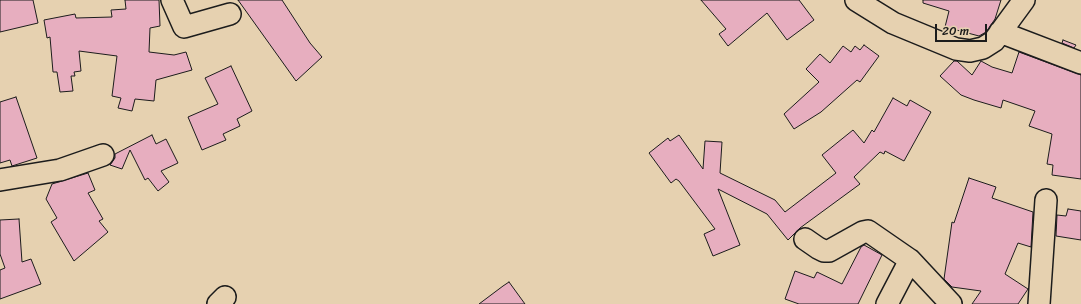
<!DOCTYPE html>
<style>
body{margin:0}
#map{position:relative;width:1081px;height:304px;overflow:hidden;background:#e6d1b0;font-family:Sriracha,sans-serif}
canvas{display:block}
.scale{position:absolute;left:935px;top:24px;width:52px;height:18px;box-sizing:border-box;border:2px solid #1c1c1c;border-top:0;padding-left:5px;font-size:12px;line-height:14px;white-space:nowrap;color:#1c1c1c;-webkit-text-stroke:3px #e6d1b0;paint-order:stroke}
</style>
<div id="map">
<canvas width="1081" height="304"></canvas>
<div class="scale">20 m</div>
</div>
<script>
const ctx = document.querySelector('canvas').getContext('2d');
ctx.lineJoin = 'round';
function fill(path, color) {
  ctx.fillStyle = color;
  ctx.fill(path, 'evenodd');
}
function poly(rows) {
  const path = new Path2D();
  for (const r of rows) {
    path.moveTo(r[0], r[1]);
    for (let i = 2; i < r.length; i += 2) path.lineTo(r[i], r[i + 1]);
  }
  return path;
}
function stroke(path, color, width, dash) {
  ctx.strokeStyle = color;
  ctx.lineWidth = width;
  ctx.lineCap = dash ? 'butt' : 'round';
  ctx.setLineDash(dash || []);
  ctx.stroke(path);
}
const building = poly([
 [0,0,33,0,38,23,0,32,0,0],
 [125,0,159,0,160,26,150,28,149,52,174,55,186,52,192,70,156,80,154,101,135,99,132,111,118,108,121,98,112,96,117,56,79,51,81,71,74,72,75,76,71,76,73,91,60,92,57,72,53,72,50,37,47,38,44,20,75,14,76,18,112,17,111,10,126,9,125,0],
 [238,0,282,0,310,43,322,57,296,81,238,0],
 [701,0,799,0,814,20,787,40,767,13,728,46,719,34,726,29,701,0],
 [923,0,1001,0,995,19,986,32,979,36,945,27,949,11,923,3,923,0],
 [1063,40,1076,45,1074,48,1062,43,1063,40],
 [864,45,879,56,860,82,857,80,821,112,794,129,784,114,819,82,806,69,820,54,830,63,843,46,851,52,855,46,860,50,864,45],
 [1019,52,1081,75,1081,179,1052,175,1053,165,1047,164,1052,134,1029,126,1035,111,1003,100,1001,108,974,100,961,95,940,76,954,61,957,61,972,75,981,61,992,67,1012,73,1019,52],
 [231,66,252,111,237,119,240,126,223,134,226,140,202,150,188,117,218,104,205,78,231,66],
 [16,97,37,158,12,166,10,160,0,163,0,102,16,97],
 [893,98,907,106,910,100,931,112,904,161,885,151,884,154,880,152,854,177,860,184,800,228,788,240,767,214,718,189,740,245,713,256,704,234,715,229,679,181,676,179,671,183,649,153,668,138,670,141,679,135,703,169,705,141,722,142,720,173,775,200,785,212,836,173,822,155,853,130,864,143,872,130,874,132,893,98],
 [152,135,156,144,166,139,178,163,161,171,169,182,158,191,148,178,145,180,130,150,122,169,110,165,115,158,115,154,152,135],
 [88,173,95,190,88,193,103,219,99,221,108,232,74,261,51,222,57,218,46,199,52,184,88,173],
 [969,178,996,187,992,198,1033,212,1031,247,1018,243,1005,274,1028,289,1018,304,972,304,981,291,952,287,944,279,952,222,954,223,969,178],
 [1068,209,1081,211,1081,240,1056,236,1057,215,1066,216,1068,209],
 [19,219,22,262,31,259,41,284,0,299,0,270,5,268,0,254,0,220,19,219],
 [864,245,882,255,858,304,799,304,785,299,795,271,814,278,817,272,842,284,861,247,864,245],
 [509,282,525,304,479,304,503,286,509,282]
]);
fill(building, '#e7aebf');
stroke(building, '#1c1c1c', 1);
const minor = poly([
 [172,0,184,27,230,14],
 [856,0,893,23,956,49,970,51,983,48,994,41,1024,0],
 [1000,32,1081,63],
 [0,180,60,170,103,155],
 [805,239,818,248,824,251,829,251,863,232,868,231,910,260,951,304],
 [218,304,225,297],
 [887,304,910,260],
 [1039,304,1046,200]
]);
stroke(minor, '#1c1c1c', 24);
stroke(minor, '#e6d1b0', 21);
</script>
